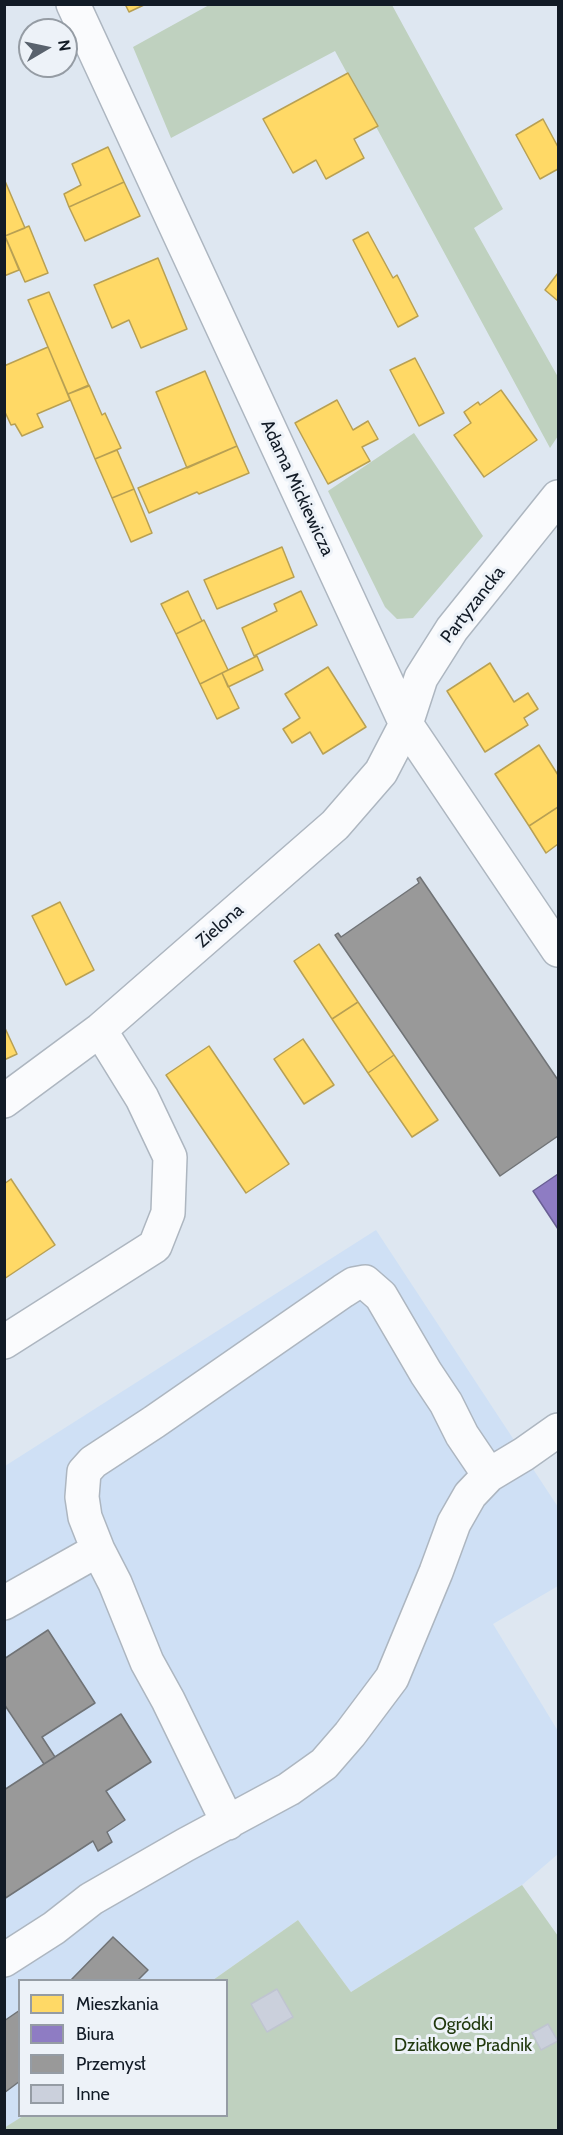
<!DOCTYPE html>
<meta charset="utf-8">
<style>
body{margin:0}
#map{position:relative;width:563px;height:2135px;overflow:hidden;background:#dee7f1;font-family:Cabin,sans-serif}
canvas{display:block}
.frame{position:absolute;inset:0;border:6px solid #121b26;pointer-events:none}
.legend{position:absolute;left:18px;top:1979px;width:210px;height:138px;box-sizing:border-box;background:#edf2f8;border:2px solid #959ca4;margin:0;padding:8px 10px;list-style:none;font-size:18px;color:#121b26}
.legend li{display:flex;align-items:center;gap:12px;height:30px}
.legend b{width:30px;border:2px solid #959ca4}
.north{position:absolute;left:18px;top:18px;width:60px;height:60px;box-sizing:border-box;background:#edf2f8;border:2px solid #959ca4;border-radius:50%;rotate:81deg;font-size:16px;font-weight:700;line-height:24px;text-align:center;color:#121b26}
.north::after{content:'';display:block;margin:auto;width:21px;height:27px;background:#59626d;clip-path:polygon(50% 0,100% 100%,50% 72%,0 100%)}
</style>
<div id="map">
<canvas width="563" height="2135"></canvas>
<div class="frame"></div>
<ul class="legend">
<li><b style="height:16px;background:#ffd966"></b>Mieszkania</li>
<li><b style="height:16px;background:#8e7cc3"></b>Biura</li>
<li><b style="height:16px;background:#999"></b>Przemysł</li>
<li><b style="height:16px;background:#cbd0dc"></b>Inne</li>
</ul>
<div class="north">N</div>
</div>
<script>
const ctx = document.querySelector('canvas').getContext('2d');
ctx.lineJoin = 'round';
function fill(path, color) {
  ctx.fillStyle = color;
  ctx.fill(path, 'evenodd');
}
function poly(rows) {
  const path = new Path2D();
  for (const r of rows) {
    path.moveTo(r[0], r[1]);
    for (let i = 2; i < r.length; i += 2) path.lineTo(r[i], r[i + 1]);
  }
  return path;
}
function stroke(path, color, width, dash) {
  ctx.strokeStyle = color;
  ctx.lineWidth = width;
  ctx.lineCap = dash ? 'butt' : 'round';
  ctx.setLineDash(dash || []);
  ctx.stroke(path);
}
function drawText(font, color, halo, rows, align = 'center') {
  ctx.font = font + ' Cabin,sans-serif';
  ctx.lineWidth = 6;
  ctx.setLineDash([]);
  ctx.textBaseline = 'middle';
  ctx.strokeStyle = halo;
  ctx.fillStyle = color;
  for (const [text, x, y, turn = 0] of rows) {
    ctx.save();
    ctx.translate(x, y);
    ctx.rotate((+turn || 0) * Math.PI / 180);
    ctx.textAlign = isNaN(turn) ? turn : align;
    if (halo) ctx.strokeText(text, 0, 0);
    ctx.fillText(text, 0, 0);
    ctx.restore();
  }
}
fill(poly([
 [376,1230,558,1507,558,1586,493,1624,558,1731,558,1854,522,1885,351,1992,298,1920,213,1980,20,1980,20,2116,23,2116,5,2128,5,1466]
]), '#cfe0f5');
fill(poly([
 [209,5,392,5,503,209,474,228,558,377,558,436,550,448,335,51,171,138,133,47],
 [414,433,483,536,413,618,397,619,385,607,328,491],
 [522,1885,558,1936,558,2130,5,2130,4,2128,23,2116,226,2116,226,1980,213,1980,298,1920,351,1992]
]), '#bfd1bf');
const homes = poly([
 [125,4,146,4,129,12,125,4],
 [348,73,378,126,354,139,364,158,326,179,316,160,293,173,263,119,348,73],
 [543,119,558,147,558,169,540,179,516,135,543,119],
 [108,147,124,182,69,207,64,194,81,185,72,164,108,147],
 [5,181,25,228,5,236,4,234,5,181],
 [124,182,140,216,85,241,69,207,124,182],
 [29,226,48,273,25,282,5,236,29,226],
 [368,232,393,278,397,275,418,316,398,327,353,240,368,232],
 [4,234,19,270,4,276,4,234],
 [158,258,187,329,141,348,129,320,112,328,94,285,158,258],
 [558,273,558,301,545,290,558,273],
 [49,292,89,386,68,394,28,300,49,292],
 [48,347,70,400,37,414,43,427,22,436,15,424,11,425,4,410,4,366,48,347],
 [415,358,444,413,419,426,390,370,415,358],
 [205,371,237,446,187,468,156,392,205,371],
 [89,385,102,415,105,413,121,448,95,459,68,394,89,385],
 [501,390,537,440,484,477,454,435,471,423,464,412,478,402,480,405,501,390],
 [337,400,353,430,368,421,378,439,362,447,370,461,328,484,295,423,337,400],
 [237,446,249,473,199,494,197,492,149,513,138,488,237,446],
 [117,450,134,489,112,498,95,459,117,450],
 [134,489,152,533,131,542,112,498,134,489],
 [282,547,294,577,217,609,204,580,282,547],
 [188,591,202,621,176,634,161,604,188,591],
 [301,591,317,625,254,656,242,628,277,611,274,604,301,591],
 [204,620,228,670,200,684,176,634,204,620],
 [257,656,263,670,228,687,222,673,257,656],
 [490,663,514,702,528,693,538,709,524,718,528,725,485,752,447,691,490,663],
 [328,667,366,727,323,754,310,732,292,743,283,729,300,718,285,694,328,667],
 [222,673,239,708,217,719,200,684,222,673],
 [539,745,558,775,558,807,529,826,495,774,539,745],
 [558,807,558,844,546,853,529,826,558,807],
 [60,902,94,970,66,985,32,916,60,902],
 [319,944,358,1002,332,1019,294,961,319,944],
 [358,1002,394,1055,368,1073,332,1019,358,1002],
 [4,1026,17,1054,4,1060,4,1026],
 [303,1039,334,1085,304,1104,274,1059,303,1039],
 [209,1046,289,1164,246,1193,166,1075,209,1046],
 [394,1055,438,1120,412,1137,368,1073,394,1055],
 [11,1179,55,1245,4,1279,4,1184,11,1179]
]);
fill(homes, '#ffd966');
stroke(homes, '#b8a053', 1.5);
const offices = poly([
 [558,1174,558,1229,533,1191,558,1174]
]);
fill(offices, '#8e7cc3');
stroke(offices, '#695f94', 1.5);
const industry = poly([
 [420,877,558,1080,558,1136,500,1176,335,935,338,933,341,937,419,883,417,879,420,877],
 [48,1630,95,1703,42,1737,55,1757,44,1764,4,1704,4,1659,48,1630],
 [121,1714,151,1762,106,1791,125,1820,107,1832,112,1842,98,1851,93,1841,4,1899,4,1790,121,1714],
 [113,1937,148,1970,138,1980,71,1980,113,1937],
 [20,2010,20,2081,4,2093,4,2021,20,2010]
]);
fill(industry, '#999');
stroke(industry, '#707376', 1.5);
const building = poly([
 [277,1989,293,2017,267,2032,251,2004,277,1989],
 [548,2024,558,2041,541,2050,532,2033,548,2024]
]);
fill(building, '#cbd0dc');
stroke(building, '#bfc4d0', 1.5);
const minor = poly([
 [73,4,406,724,558,950],
 [4,1101,100,1030,335,825,381,772,406,724,421,678,452,629,558,497],
 [4,1342,155,1246,168,1213,170,1157,142,1098,100,1030],
 [4,1603,98,1550],
 [228,1823,168,1700,147,1662,115,1583,98,1550,85,1517,82,1497,84,1472,93,1462,154,1422,343,1291,354,1284,365,1282,381,1296,426,1373,446,1403,462,1435,489,1475],
 [4,1960,54,1928,91,1899,185,1845,289,1789,324,1764,350,1734,392,1678,436,1572,454,1523,470,1495,489,1475,524,1454,558,1430]
]);
stroke(minor, '#adb6c0', 36);
stroke(minor, '#fafbfd', 33);
drawText('18px', '#121b26', '#edf2f8', [
 ["Adama Mickiewicza",297,488,65],
 ["Partyzancka",473,605,-52],
 ["Zielona",220,926,-41]
]);
drawText('18px', '#21390e', '#edf2f8', [
 ["Ogródki",463,2025],
 ["Działkowe Pradnik",463,2046]
]);
</script>
